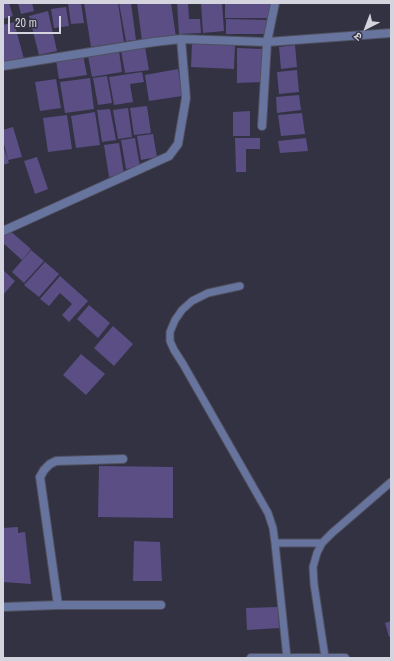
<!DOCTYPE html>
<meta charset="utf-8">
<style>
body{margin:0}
#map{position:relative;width:394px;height:661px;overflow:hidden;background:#333242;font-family:"Archivo Narrow","Noto Sans Devanagari",sans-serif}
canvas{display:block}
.frame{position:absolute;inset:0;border:4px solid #d4d4df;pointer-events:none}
.north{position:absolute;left:346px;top:8px;width:40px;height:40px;-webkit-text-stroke:3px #333242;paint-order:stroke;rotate:222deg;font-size:11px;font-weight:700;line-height:16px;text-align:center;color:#d4d4df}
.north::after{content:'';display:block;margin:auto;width:14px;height:18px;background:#d4d4df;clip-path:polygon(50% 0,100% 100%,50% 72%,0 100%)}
.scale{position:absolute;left:8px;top:16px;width:53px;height:18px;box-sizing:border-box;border:2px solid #d4d4df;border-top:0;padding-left:5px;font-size:12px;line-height:14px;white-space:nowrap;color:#d4d4df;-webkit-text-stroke:3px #333242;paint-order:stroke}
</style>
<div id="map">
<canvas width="394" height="661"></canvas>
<div class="frame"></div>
<div class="north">उ</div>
<div class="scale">20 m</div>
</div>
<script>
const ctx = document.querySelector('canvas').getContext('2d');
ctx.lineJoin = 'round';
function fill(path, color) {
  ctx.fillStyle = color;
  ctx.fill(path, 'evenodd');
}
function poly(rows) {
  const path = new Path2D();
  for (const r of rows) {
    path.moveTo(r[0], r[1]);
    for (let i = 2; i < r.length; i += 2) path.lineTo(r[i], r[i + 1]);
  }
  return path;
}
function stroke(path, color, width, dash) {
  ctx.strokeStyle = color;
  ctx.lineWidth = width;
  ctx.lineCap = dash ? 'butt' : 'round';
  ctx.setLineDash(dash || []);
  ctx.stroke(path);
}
fill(poly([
 [3,3,9,3,13,16,3,19],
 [18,3,32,3,34,11,21,14],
 [76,3,81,3,84,23,71,24,68,4],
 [84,3,118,3,124,42,91,47],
 [119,3,131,3,136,40,126,41],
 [137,3,171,3,176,37,142,41],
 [177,3,188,3,189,19,200,19,201,33,179,34],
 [201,3,222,3,224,31,203,33],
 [225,4,271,4,272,18,225,18],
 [66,7,69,26,54,28,51,9],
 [48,11,57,51,39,55,29,16],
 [226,19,268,20,268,34,226,34],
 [14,22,24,59,3,64,3,25],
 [192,43,235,45,234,69,191,67],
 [295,45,297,67,281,69,279,47],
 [145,47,149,70,125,73,121,50],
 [237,48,263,49,263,82,237,83],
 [119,51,122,72,92,77,88,56],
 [83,55,87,75,59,79,56,60],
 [178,69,182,96,149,101,145,75],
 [297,70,299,92,279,94,277,72],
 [142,72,144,82,130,84,133,102,114,105,109,77],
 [107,76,112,103,98,105,93,78],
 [90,78,94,109,65,113,60,82],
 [56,79,61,108,40,111,35,82],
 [299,95,301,110,277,113,276,97],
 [147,106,151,133,134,135,130,108],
 [128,108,132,137,118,139,113,110],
 [110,109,116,140,102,142,97,110],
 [250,111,250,136,233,136,233,112],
 [95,112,100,145,76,148,71,116],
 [302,113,305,134,281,136,278,115],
 [67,115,72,149,48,152,43,118],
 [13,127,22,157,8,160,3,140,3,130],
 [153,134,157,157,141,160,137,136],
 [135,138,140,167,126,169,121,140],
 [235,138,260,138,260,149,246,149,246,172,236,172],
 [306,138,308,151,280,153,278,141],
 [119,143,124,174,109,177,104,145],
 [3,146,9,163,3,165],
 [37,157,48,189,35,194,24,161],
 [9,230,31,249,22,260,3,243,3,237],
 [31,250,44,261,24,283,12,272],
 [45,262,59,274,39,297,24,285],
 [3,270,15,281,3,295],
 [60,276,88,301,69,322,62,315,72,304,60,293,49,306,40,299],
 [89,305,110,323,98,338,77,319],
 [113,326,133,344,114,366,94,348],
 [81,354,105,374,86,395,63,375],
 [99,466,173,467,173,518,98,517],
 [18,527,18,533,25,532,31,584,3,582,3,528],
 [134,541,160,542,162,581,133,581],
 [278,607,279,628,247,630,246,608],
 [391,621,391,636,389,637,385,623]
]), '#5a4e85');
const service = poly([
 [240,286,208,293,192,301,182,310,175,320,170,332,170,341,174,350,183,364,268,513,273,528,275,543,287,658],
 [275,543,322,543],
 [325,657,314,584,313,567,317,553,322,543,332,533,391,482]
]);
const minor = poly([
 [3,66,154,42,181,39,267,42,391,33],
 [262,126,267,42,275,3],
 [3,231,169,156,178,144,186,98,181,39],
 [58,605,40,477,44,470,50,464,56,461,123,459],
 [3,607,58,605,161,605]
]);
const tertiary = poly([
 [251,658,345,658]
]);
stroke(service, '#504f5e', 9);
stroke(minor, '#504f5e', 10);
stroke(tertiary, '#504f5e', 10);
stroke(service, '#66749e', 7);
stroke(minor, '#66749e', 8);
stroke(tertiary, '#66749e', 8);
</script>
